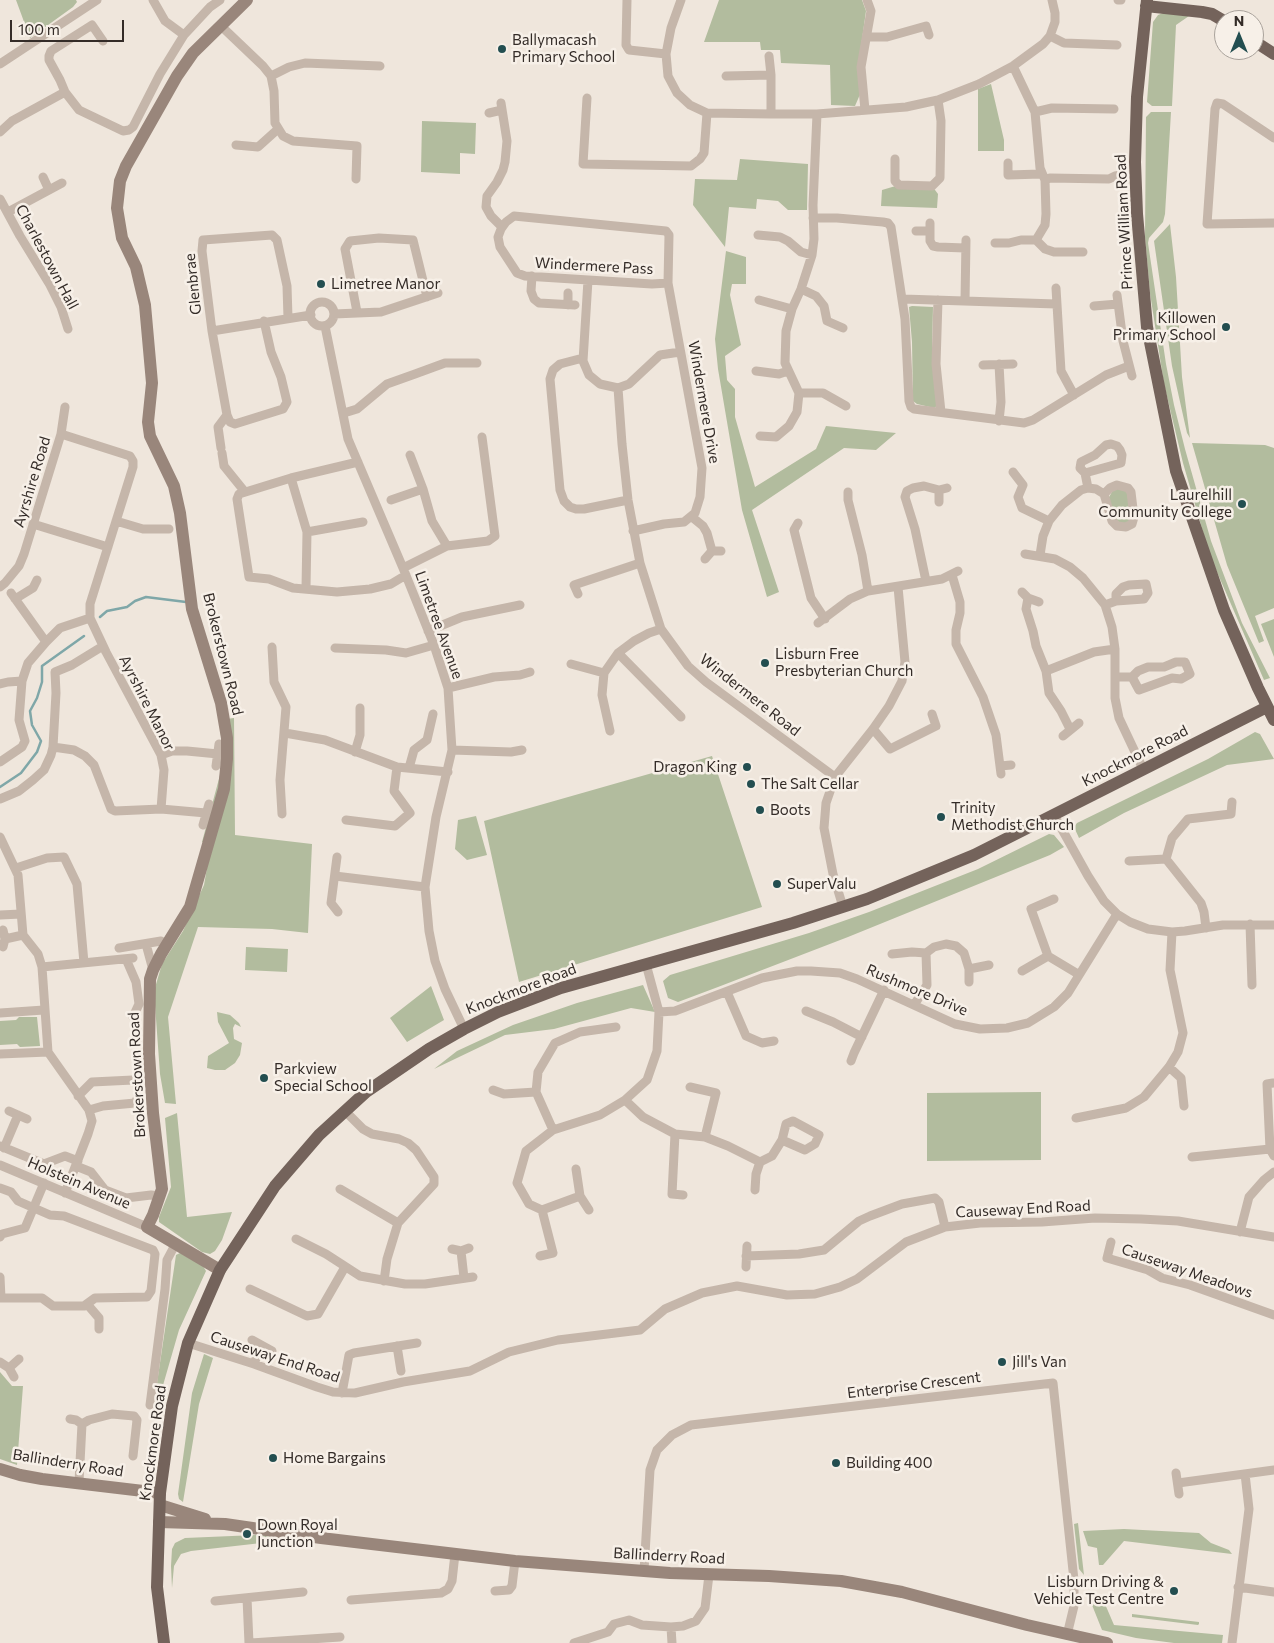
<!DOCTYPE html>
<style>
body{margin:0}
#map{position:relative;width:1274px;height:1643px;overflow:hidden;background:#efe6dc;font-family:Commissioner,sans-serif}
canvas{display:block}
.north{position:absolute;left:1214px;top:10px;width:50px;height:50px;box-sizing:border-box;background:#f7f0e8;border:1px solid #a9a29b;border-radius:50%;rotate:0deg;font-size:14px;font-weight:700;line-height:20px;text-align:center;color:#342c28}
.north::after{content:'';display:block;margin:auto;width:18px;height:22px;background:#234e50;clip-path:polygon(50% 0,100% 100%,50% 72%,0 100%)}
.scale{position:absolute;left:10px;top:20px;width:114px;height:22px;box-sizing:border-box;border:2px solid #342c28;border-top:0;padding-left:6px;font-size:15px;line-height:18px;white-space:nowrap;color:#342c28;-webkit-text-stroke:4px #f7f0e8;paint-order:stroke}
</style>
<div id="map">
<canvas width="1274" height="1643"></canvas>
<div class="north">N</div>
<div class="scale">100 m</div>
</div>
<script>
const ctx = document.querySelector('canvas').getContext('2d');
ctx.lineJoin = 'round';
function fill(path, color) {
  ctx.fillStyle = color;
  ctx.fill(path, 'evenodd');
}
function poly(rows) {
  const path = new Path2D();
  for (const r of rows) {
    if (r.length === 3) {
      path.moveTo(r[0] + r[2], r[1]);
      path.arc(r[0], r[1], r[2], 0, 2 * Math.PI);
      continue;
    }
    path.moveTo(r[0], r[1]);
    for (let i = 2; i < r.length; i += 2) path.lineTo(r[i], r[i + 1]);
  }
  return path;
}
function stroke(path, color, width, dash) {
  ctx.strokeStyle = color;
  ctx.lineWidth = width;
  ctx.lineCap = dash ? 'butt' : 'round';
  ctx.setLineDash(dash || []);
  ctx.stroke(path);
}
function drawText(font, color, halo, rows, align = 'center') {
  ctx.font = font + ' Commissioner,sans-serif';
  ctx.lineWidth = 5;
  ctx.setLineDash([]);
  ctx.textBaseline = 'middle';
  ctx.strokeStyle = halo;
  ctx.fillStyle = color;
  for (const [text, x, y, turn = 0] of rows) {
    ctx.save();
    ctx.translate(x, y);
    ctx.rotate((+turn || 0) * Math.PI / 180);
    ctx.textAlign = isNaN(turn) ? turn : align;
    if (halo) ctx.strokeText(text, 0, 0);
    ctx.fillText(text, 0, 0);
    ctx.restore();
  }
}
fill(poly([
 [16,0,76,0,77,2,73,7,30,38],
 [719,0,862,0,866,11,858,68,861,92,855,106,831,105,830,65,781,63,780,50,761,50,760,42,704,42],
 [1163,13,1189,16,1176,25,1172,106,1152,106,1147,102,1153,22,1158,15],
 [991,84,1004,140,1004,151,978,151,978,89],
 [1151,112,1171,112,1165,214,1163,222,1149,238,1148,243,1166,364,1174,405,1185,449,1211,541,1242,623,1270,678,1264,680,1210,556,1183,463,1164,384,1150,293,1145,237,1146,117],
 [422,121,476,123,475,154,460,153,460,174,421,172],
 [740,159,808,164,807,210,788,210,778,201,757,199,756,209,729,207,725,247,693,205,695,179,737,180],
 [899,185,932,186,938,194,937,208,881,206,882,190],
 [1170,224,1176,277,1182,377,1190,438,1187,433,1172,366,1154,241],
 [726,251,746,257,746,284,732,284,730,295,741,345,725,356,727,380,735,389,735,417,755,487,816,449,826,426,896,433,876,450,844,448,752,510,779,592,767,597,742,510,718,369,715,339],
 [912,306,933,307,932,350,937,406,934,408,917,404,913,401,912,342,909,307],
 [1192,443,1265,445,1274,448,1274,608,1255,616,1264,641,1259,643,1227,565],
 [1117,488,1127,491,1132,515,1130,522,1125,524,1116,521,1108,499,1113,490],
 [1274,619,1274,657,1261,624],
 [234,718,235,835,312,844,308,933,272,929,198,927,168,1017,176,1104,165,1103,160,1074,154,991,162,964,183,931,204,885,211,845,202,842,224,760,219,720],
 [1255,732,1260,734,1274,759,1227,765,1124,813,1079,838,1074,827,1077,823,1208,759],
 [712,756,762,907,519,982,484,821],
 [476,816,487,855,467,860,455,849,458,820],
 [1049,834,1054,835,1064,847,1050,855,848,937,718,987,678,1002,668,998,663,981,670,975,809,933,869,912,978,869],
 [246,947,288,949,287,972,245,970],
 [643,985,655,1012,631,1008,554,1029,505,1035,434,1069,457,1051,513,1025,577,1003],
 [431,986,444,1020,407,1042,390,1018],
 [217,1012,230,1015,239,1023,241,1027,235,1024,233,1028,234,1039,242,1043,240,1055,235,1063,225,1070,215,1070,207,1068,208,1056,229,1043,218,1022],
 [19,1017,37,1017,40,1046,20,1047,17,1044,0,1045,0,1021,16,1020],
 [1041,1092,1041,1160,927,1161,927,1093],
 [177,1113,187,1217,232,1212,222,1240,215,1251,210,1254,202,1252,159,1222,159,1217,171,1187,165,1118],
 [180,1253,203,1266,206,1271,179,1330,157,1406,153,1410,176,1255],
 [204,1354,213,1358,199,1404,183,1502,179,1499,178,1494,192,1393],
 [0,1372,12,1386,23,1386,17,1465,0,1459],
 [1078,1523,1084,1575,1079,1569,1074,1524],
 [1124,1529,1199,1533,1211,1543,1229,1550,1232,1554,1124,1541,1103,1565,1099,1565,1097,1548,1088,1546,1083,1531],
 [279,1534,279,1541,191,1551,181,1554,174,1566,172,1588,171,1566,172,1549,175,1543,185,1538],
 [1098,1594,1105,1604,1114,1625,1223,1635,1222,1643,1174,1643,1136,1638,1102,1630,1090,1600],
 [1132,1614,1199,1622,1199,1624,1198,1625,1132,1617]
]), '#b2bc9e');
stroke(poly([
 [100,617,107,611,127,607,135,601,146,597,186,602],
 [0,787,21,773,37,752,41,741,32,725,30,711,37,698,42,682,42,666,84,636]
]), '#7fa7a8', 2.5);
stroke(poly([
 [153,0,165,21,184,35],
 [627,0,626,45,629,50,666,54],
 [681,0,671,28,666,54,668,76,677,93,690,105,707,113,771,114,817,114,906,107,938,100,979,84,1013,66,1043,44,1050,36,1055,22,1055,13,1052,0],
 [1118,0,1121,0],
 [220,25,263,66,271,76,274,91,275,123,283,136,293,141,357,146,356,179],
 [1050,36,1064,43,1117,45],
 [867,37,887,37,926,26,929,35],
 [103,41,92,25,51,51,49,56,49,60,60,80,65,92,79,110,123,131,129,130,133,127,160,74,184,35,210,7,220,0],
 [769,56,771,75,771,114],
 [0,64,97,0],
 [271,76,289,67,305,63,380,66],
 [726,76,771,75],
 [587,98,583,164,691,166,700,159,704,153,707,113],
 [501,103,507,141,505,162,503,170,497,182,487,196,486,207,491,216,502,227],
 [865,110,861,67,871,11,867,0],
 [1035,112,1052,108,1114,109],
 [489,113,502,110],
 [0,132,12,121,65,92],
 [1274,138,1223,104,1217,103,1215,109,1207,224,1274,223],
 [236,145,258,147,278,129],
 [895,159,895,181,899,185,932,186,940,178,941,121,938,100],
 [1008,163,1008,175,1041,174],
 [43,177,49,190],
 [1045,180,1050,178,1109,179,1115,176,1121,175],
 [0,199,20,236,50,285,61,307,68,329],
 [8,212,62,183],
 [813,218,837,218,883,222,888,223,891,227,905,319,909,401,911,407,914,409,1024,423,1033,420,1106,375,1129,366],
 [930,223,930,241,933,246,938,247,965,248],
 [916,231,930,231],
 [758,235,780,237,788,241,801,252,812,255],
 [1036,240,1045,249,1054,252,1083,252],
 [995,243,1009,243,1021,240,1036,240,1045,225,1046,214,1045,180,1040,168,1035,112,1013,66],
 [532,276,531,291,534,299,539,303,575,305],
 [588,280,583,361,589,375,600,384,618,388,629,384,660,355,680,352],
 [1056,288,1061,371,1074,395],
 [801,289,816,296,824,306,827,321,843,328],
 [1117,295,1123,341,1132,376],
 [903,299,1056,304],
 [759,300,792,309],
 [938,300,936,364,941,412],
 [965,301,966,240],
 [322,314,12],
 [568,305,568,293],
 [1094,306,1118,304],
 [357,312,345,249,350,241,379,238,413,240,427,297],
 [334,314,381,312,438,293],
 [264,321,271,352,281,377,287,402,283,409,235,424,230,422,227,415,212,331,202,251,203,240,272,235,277,240,287,286,288,318],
 [325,326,348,439,403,568,434,645,448,688,452,750,436,817,425,887,429,931,435,961,445,989,464,1029],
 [212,331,311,315],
 [583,358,560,364,553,370,550,379,560,490,564,501,570,507,576,509,584,509,628,500],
 [999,364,1001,402,999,421],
 [983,365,1013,364],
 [756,371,779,374,788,371],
 [618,388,622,444,628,500,640,563,661,629,688,666,706,682,835,777],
 [799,393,823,393,846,406],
 [344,413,357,409,387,384,415,374,445,363,477,363],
 [760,436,776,437,789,426,797,412,799,393,785,363,786,331,792,309,801,289,812,255,814,239,813,205,817,114],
 [221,448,218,427,227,415],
 [222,453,224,466,245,492],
 [410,455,423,489,432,521,447,546],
 [358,462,291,478,239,494,237,499,249,577,269,579,293,588,337,592,370,589,391,584,406,575],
 [1013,472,1023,485,1018,497,1022,508,1049,521],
 [1085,473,1121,463,1122,455,1120,450,1117,446,1111,444,1106,445,1095,455,1081,462,1080,468,1085,473,1088,488],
 [291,478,307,532,306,588],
 [939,490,939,502],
 [848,492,848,500,862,555,868,591],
 [391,500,423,489],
 [692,517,703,526,707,533,712,551],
 [116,521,143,529,169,529],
 [798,523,794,530,811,598,825,619],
 [33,524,108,547],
 [633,531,664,524,684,522,695,513,700,497,702,468,668,283,669,235,666,231,514,216,506,222,501,229,498,237,500,247,517,273,525,276,652,284,668,283],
 [307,532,363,522],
 [1025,554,1055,559,1070,567,1083,578,1105,605,1112,627,1115,649,1115,698,1119,718,1143,769],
 [1040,555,1043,536,1049,521,1062,505,1081,490,1088,488,1096,489,1104,494,1112,521,1117,526,1126,527,1132,524,1134,517,1131,492,1128,488,1117,485,1110,488,1104,494],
 [705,559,712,551,721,551],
 [403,568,447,546,488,541,495,536,482,437],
 [952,575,960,602,960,613,956,630,956,644,983,697,996,735,1001,774],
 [926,581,915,529,905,497,907,491,913,488,924,486,939,490,947,488],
 [0,587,5,583,19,566,24,554,61,434,65,407],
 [1022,592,1028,598,1039,602],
 [11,593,46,642],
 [578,594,574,585,640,563],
 [1028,598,1026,609,1033,631,1036,646,1046,671,1049,693,1061,711,1070,729],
 [15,599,33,588,37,580],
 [1105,605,1116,601,1144,599,1148,593,1146,584,1129,585,1123,587,1116,594,1116,601],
 [818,623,850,599,868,591,942,579,958,571],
 [428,631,462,617,520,605],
 [272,647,274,682,286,707,280,780,282,814],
 [335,648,386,650,406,653,434,645],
 [618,653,681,717],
 [571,664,604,673],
 [1046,671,1094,652,1115,649],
 [1115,677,1132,677,1138,671,1148,667,1164,667,1176,662,1185,662,1190,674,1181,679,1172,678,1139,690,1132,677],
 [0,684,8,682,22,681],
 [448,688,494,677,520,675,530,672],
 [873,729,890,749,936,726,932,714],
 [610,731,602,695,604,673,618,653,634,641,649,633,661,629],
 [285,733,325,740,397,767,448,772],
 [1063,736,1079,723],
 [53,747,74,750,85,756,94,765,111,809,115,811,161,809,164,770,161,755,106,652,90,618,90,604,133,467,133,461,130,456,61,434],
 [452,750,511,752,522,750],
 [355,752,360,735,360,708],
 [161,755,172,751,187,751,218,754],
 [0,762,22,747,25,741,19,720,22,681,28,663,46,642,60,628,90,618],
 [216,766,219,744],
 [1000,766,1011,765],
 [409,768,414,750,427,740,433,714],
 [0,799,19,791,33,780,44,770,51,755,53,747,56,693,55,672,72,665,103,646],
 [161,809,206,813],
 [1054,815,1088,876,1104,901,1117,914,1130,922,1148,929,1172,932,1185,931,1223,925,1274,925],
 [346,820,395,826,410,813,394,791,397,767],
 [203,825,209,804],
 [0,837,18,875,23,935,38,954,42,967,48,1052,89,1110,92,1121,88,1134,65,1193],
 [337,857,331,903,338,912],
 [1129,861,1166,859],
 [16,868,47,858,64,857,77,884,84,963],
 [335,876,425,887],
 [1054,899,1031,909,1048,956,1078,974],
 [843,907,833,874,824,828,826,803,835,777,873,729,889,706,902,681,905,662,898,587],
 [0,915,21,914],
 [1250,924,1252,985],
 [1206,928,1204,912,1201,903,1166,859,1172,838,1188,819,1231,814,1232,802],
 [3,930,5,939,3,947],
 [5,939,23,935],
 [146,944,153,970],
 [119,948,161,941],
 [892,954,912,952,926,953,934,947,946,944,956,946,964,953,969,969,969,982],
 [126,959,136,982,139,1004,133,1017],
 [42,967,133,958],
 [969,969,989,965],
 [1022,971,1048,956],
 [727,992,746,1036,762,1043,774,1041],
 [914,1005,927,985,926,953],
 [806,1011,833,1022,862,1037],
 [659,1012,675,1011,762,978,797,971,811,971,840,973,857,979,955,1024,980,1029,1007,1028,1028,1023,1054,1007,1068,993,1117,914],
 [0,1013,44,1010],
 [0,1054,48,1052],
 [851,1061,854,1053,884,990],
 [1169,1067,1181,1078,1184,1106],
 [1273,1083,1267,1084,1270,1149,1274,1156],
 [690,1087,716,1093,705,1137],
 [493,1090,504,1094,536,1092],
 [78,1096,92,1082,133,1080,137,1084,138,1097,135,1103,103,1106,89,1110],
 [625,1100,643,1117,675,1134,705,1137,728,1146,760,1162,756,1174,755,1190],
 [9,1111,27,1119],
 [345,1111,363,1129,372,1134,399,1139,408,1143,416,1150,434,1177,434,1184,398,1223,387,1259,384,1281],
 [1076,1118,1126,1108,1144,1097,1169,1067,1178,1052,1183,1033,1170,970,1172,932],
 [553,1130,536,1092,538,1072,555,1043,580,1032,616,1027],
 [675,1134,672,1194,683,1195],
 [0,1146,44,1164,65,1156,78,1161],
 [4,1148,18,1115],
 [1192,1157,1270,1149],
 [760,1162,772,1156,782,1140,786,1124,793,1121,819,1135,815,1144,805,1150,782,1140],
 [0,1165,147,1227],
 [76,1166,91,1172,105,1190,126,1198,151,1195,160,1196],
 [576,1169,580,1196,589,1210],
 [0,1188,11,1192,18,1201,50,1215,64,1216,153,1250,155,1254,151,1291,147,1297,95,1298,84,1306,53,1306,42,1298,0,1298],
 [340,1189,398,1223],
 [542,1210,580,1196],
 [1240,1232,1249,1197,1264,1180,1274,1172],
 [0,1237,2,1234,25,1228,44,1183],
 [296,1239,326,1254,360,1276,405,1284,425,1284,473,1277],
 [1111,1242,1107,1258,1148,1270,1162,1278,1190,1285,1274,1315],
 [452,1249,461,1251,469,1248],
 [461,1251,464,1278],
 [540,1256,553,1253,542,1210,529,1204,517,1183,526,1151,553,1130,600,1115,625,1100,647,1080,657,1051,659,1012,646,964],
 [746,1256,799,1254,824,1250,859,1221,870,1216,902,1204,935,1198,939,1202,945,1227],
 [746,1267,747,1246],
 [0,1277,1,1298],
 [250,1289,307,1316,318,1314,345,1267],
 [87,1304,99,1318,99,1329],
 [252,1340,272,1351],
 [188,1343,254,1364,317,1387,333,1392,355,1393,403,1382,470,1371,509,1352,558,1340,640,1330,665,1309,702,1293,737,1286,787,1295,815,1294,840,1287,857,1279,906,1242,945,1227,980,1223,1042,1222,1095,1218,1141,1219,1178,1221,1274,1237],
 [397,1346,401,1371],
 [0,1362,9,1368,14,1377],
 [254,1364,261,1345],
 [9,1368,19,1359],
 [342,1393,349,1355,354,1353,417,1343],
 [150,1405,165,1289,167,1260,176,1243],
 [70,1419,76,1420,82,1424],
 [1176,1473,1179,1494],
 [79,1482,82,1424,89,1420,112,1414,134,1416,137,1420,133,1456],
 [1178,1483,1274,1470],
 [644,1571,650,1470,657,1450,672,1435,691,1425,1053,1383,1074,1580,1074,1606,1067,1635],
 [1238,1587,1274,1592],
 [495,1591,509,1590,512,1586,515,1561],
 [247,1598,249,1643],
 [351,1600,441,1593,448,1589,452,1581,455,1554],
 [215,1601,303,1592],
 [671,1627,672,1643],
 [251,1643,340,1637],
 [574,1643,608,1632,614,1624,629,1620,642,1625,671,1627,683,1626,696,1621,705,1608,709,1575],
 [1232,1643,1249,1509,1245,1474]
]), '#c5b6aa', 9);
stroke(poly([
 [220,1270,147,1227,153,1215,162,1189,153,1113,149,1054,150,979,153,970,161,954,190,907,224,789,227,759,227,738,221,703,192,609,180,513,174,486,150,436,148,422,152,383,145,305,136,267,122,238,117,208,120,181,126,166,177,76,193,53,247,0],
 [0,1469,20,1475,42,1479,160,1493],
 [160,1505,205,1519],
 [159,1522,225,1524,321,1538,515,1561,670,1573,769,1576,841,1581,902,1592,1027,1625,1107,1643]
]), '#99867b', 12);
stroke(poly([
 [1147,0,1137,97,1135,162,1137,214,1147,327,1176,471,1224,610,1258,688,1274,720],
 [1146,6,1202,12,1212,14,1224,21],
 [1254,41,1274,54],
 [164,1643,157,1587,160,1493,172,1406,188,1343,220,1270,275,1186,319,1135,366,1092,429,1049,464,1029,498,1012,561,988,793,923,867,899,974,855,1267,707]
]), '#74635b', 12);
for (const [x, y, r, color] of [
 [502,49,5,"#234e50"],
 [321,284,5,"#234e50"],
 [1226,327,5,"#234e50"],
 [1242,504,5,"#234e50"],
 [765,663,5,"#234e50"],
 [747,767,5,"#234e50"],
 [751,784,5,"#234e50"],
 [760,810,5,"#234e50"],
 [941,817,5,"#234e50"],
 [777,884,5,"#234e50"],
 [264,1078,5,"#234e50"],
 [1002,1362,5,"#234e50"],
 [273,1458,5,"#234e50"],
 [836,1463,5,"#234e50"],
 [247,1534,5,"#234e50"],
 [1174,1591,5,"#234e50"]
]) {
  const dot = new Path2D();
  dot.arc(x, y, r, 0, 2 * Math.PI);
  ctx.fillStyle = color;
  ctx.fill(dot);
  stroke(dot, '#f7f0e8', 2);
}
drawText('15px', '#342c28', '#f7f0e8', [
 ["Ballymacash",512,40],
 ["Primary School",512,57],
 ["Limetree Manor",331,284],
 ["Killowen",1216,318,"right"],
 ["Primary School",1216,335,"right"],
 ["Laurelhill",1232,495,"right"],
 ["Community College",1232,512,"right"],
 ["Lisburn Free",775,654],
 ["Presbyterian Church",775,671],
 ["Dragon King",737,767,"right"],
 ["The Salt Cellar",761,784],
 ["Trinity",951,808],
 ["Methodist Church",951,825],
 ["Boots",770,810],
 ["SuperValu",787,884],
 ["Parkview",274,1069],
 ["Special School",274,1086],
 ["Jill's Van",1012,1362],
 ["Home Bargains",283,1458],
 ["Building 400",846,1463],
 ["Down Royal",257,1525],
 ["Junction",257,1542],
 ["Lisburn Driving &",1164,1582,"right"],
 ["Vehicle Test Centre",1164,1599,"right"]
], 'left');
drawText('15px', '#342c28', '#f7f0e8', [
 ["Prince William Road",1124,222,-93],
 ["Charlestown Hall",47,257,62],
 ["Windermere Pass",594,266,3],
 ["Glenbrae",193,284,-96],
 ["Windermere Drive",704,402,80],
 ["Ayrshire Road",32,482,-73],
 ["Limetree Avenue",439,625,70],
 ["Brokerstown Road",223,654,76],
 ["Windermere Road",750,695,38],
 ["Ayrshire Manor",147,703,63],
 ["Knockmore Road",1135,756,-27],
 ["Knockmore Road",521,989,-21],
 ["Rushmore Drive",917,990,23],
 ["Brokerstown Road",137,1075,-93],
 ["Holstein Avenue",79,1183,23],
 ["Causeway End Road",1023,1209,-3],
 ["Causeway Meadows",1187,1271,19],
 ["Causeway End Road",275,1357,18],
 ["Enterprise Crescent",914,1385,-7],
 ["Knockmore Road",153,1443,-82],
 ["Ballinderry Road",68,1463,9],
 ["Ballinderry Road",669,1556,3]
]);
</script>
